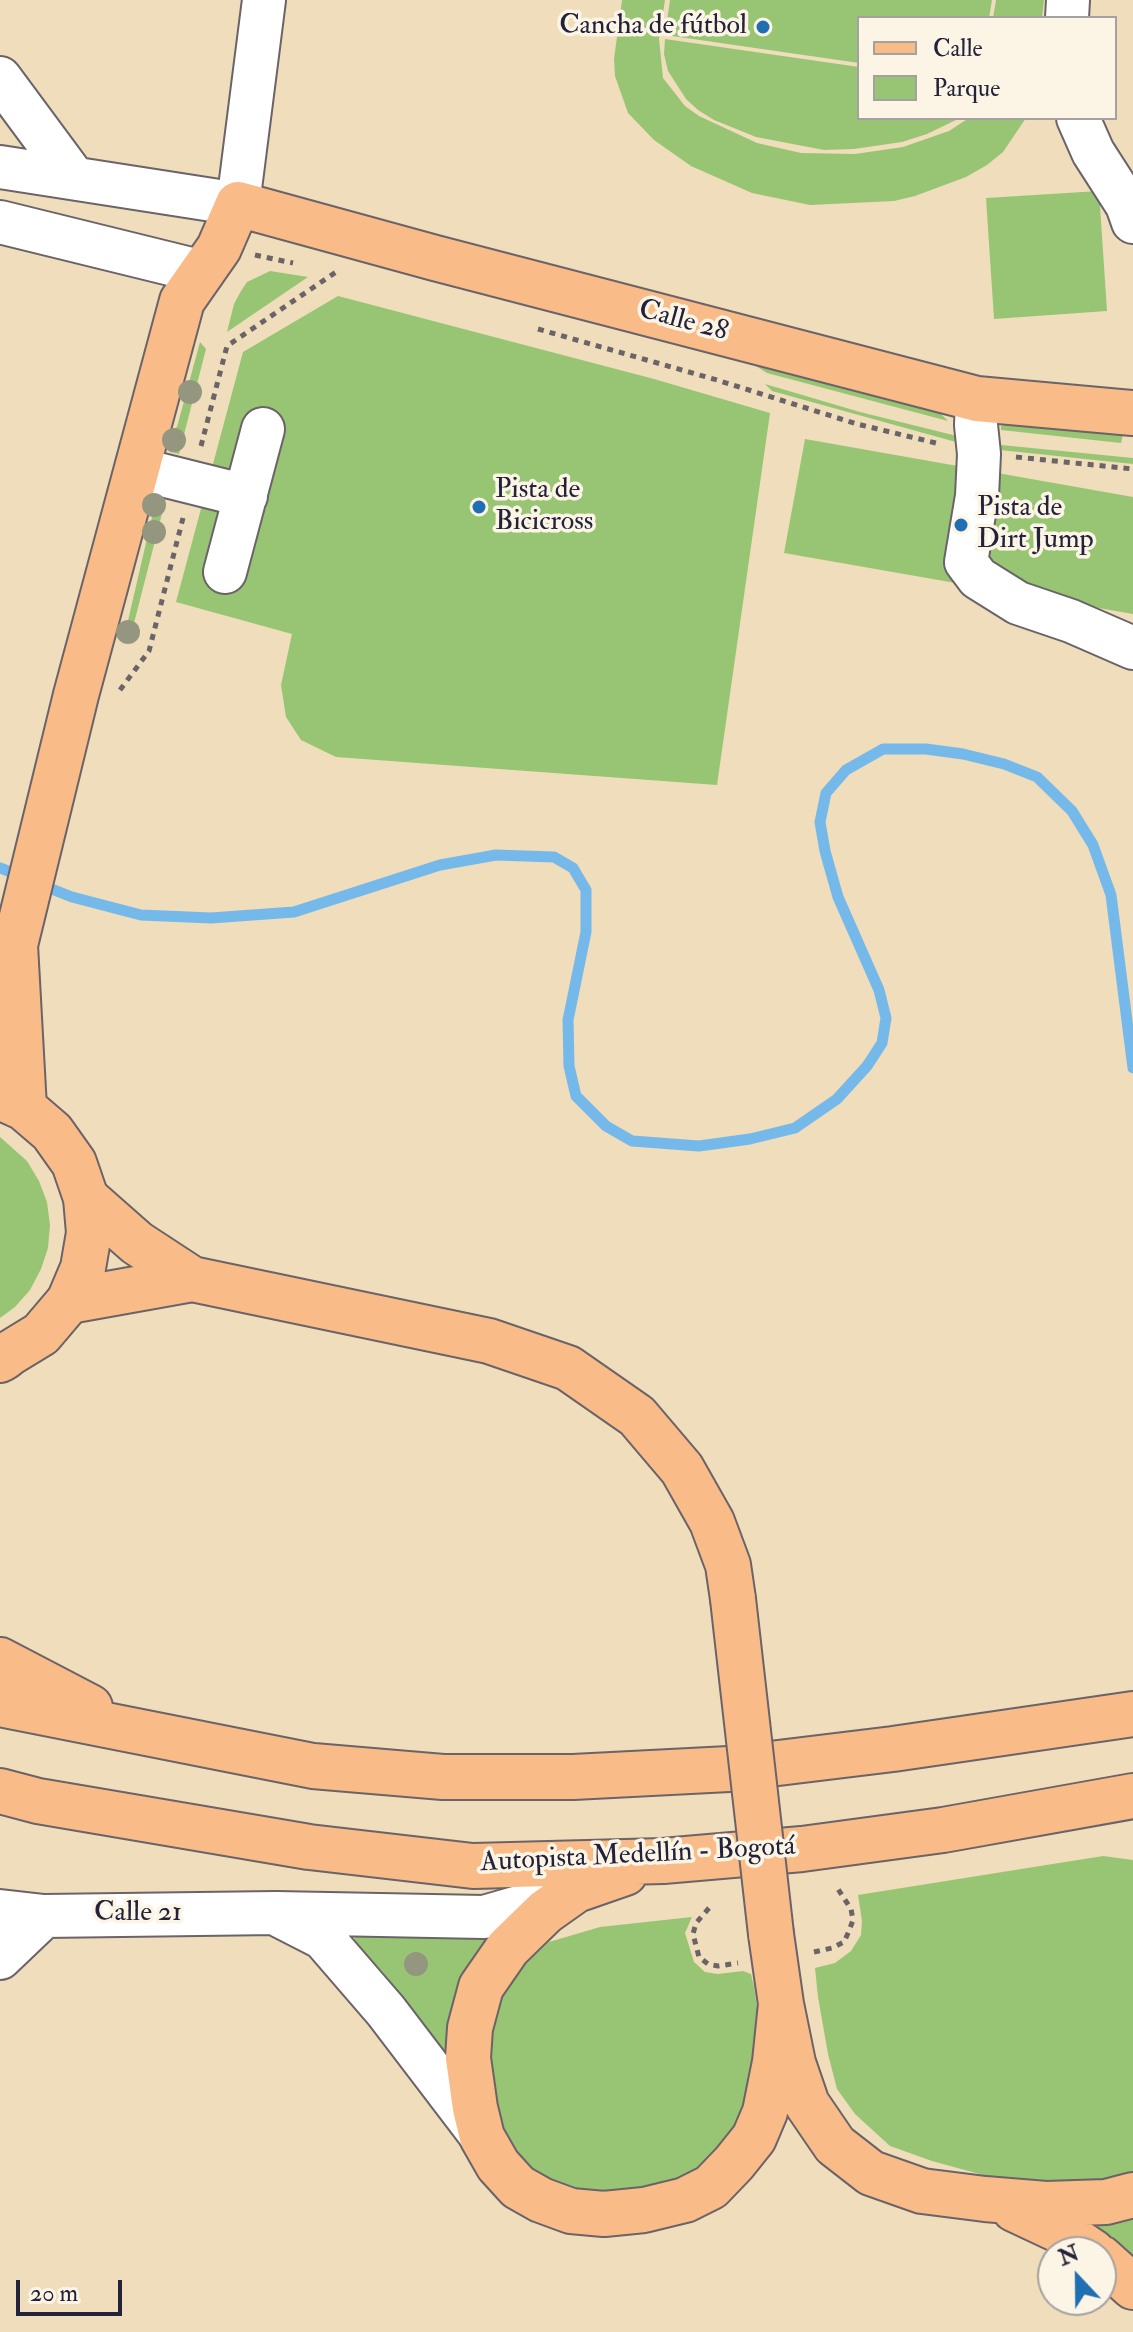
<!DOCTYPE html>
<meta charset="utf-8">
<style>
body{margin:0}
#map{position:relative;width:1133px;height:2332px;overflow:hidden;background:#efddbb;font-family:"IM FELL Double Pica",serif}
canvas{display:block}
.legend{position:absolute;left:857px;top:16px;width:260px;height:104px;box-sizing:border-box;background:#fcf5e5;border:2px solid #a5a1a1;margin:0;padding:10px 14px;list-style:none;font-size:24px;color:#22223b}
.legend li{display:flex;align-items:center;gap:16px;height:40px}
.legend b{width:40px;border:2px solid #a5a1a1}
.north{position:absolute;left:1037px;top:2236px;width:80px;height:80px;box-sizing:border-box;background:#fcf5e5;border:2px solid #a5a1a1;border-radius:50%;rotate:338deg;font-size:22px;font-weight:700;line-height:32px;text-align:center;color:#22223b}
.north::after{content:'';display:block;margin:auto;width:28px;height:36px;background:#1f6fb2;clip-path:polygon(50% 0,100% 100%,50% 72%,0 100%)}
.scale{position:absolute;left:16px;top:2280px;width:106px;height:36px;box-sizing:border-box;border:4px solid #22223b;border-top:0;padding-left:10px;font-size:24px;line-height:28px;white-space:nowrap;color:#22223b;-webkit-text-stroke:6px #fcf5e5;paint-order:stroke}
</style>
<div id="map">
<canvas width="1133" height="2332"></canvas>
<ul class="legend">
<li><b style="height:10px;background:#f9bc89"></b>Calle</li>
<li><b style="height:22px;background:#98c574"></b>Parque</li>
</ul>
<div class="north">N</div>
<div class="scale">20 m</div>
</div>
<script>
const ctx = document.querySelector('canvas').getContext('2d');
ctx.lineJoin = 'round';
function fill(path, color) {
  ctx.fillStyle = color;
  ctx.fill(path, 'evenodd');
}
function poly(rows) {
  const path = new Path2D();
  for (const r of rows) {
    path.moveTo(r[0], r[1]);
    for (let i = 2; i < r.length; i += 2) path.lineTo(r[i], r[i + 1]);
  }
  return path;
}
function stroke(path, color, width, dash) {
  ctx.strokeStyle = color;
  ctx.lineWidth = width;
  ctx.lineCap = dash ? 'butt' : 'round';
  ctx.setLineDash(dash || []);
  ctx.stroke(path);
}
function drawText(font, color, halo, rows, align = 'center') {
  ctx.font = font + ' "IM FELL Double Pica",serif';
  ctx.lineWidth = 7;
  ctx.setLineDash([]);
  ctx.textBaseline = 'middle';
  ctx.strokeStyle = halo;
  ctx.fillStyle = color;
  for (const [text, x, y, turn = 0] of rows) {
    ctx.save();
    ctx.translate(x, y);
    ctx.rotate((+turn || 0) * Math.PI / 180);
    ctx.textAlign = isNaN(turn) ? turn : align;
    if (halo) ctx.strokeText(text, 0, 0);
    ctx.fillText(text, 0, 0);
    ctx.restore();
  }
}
fill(poly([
 [622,0,665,0,659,39,663,78,685,106,699,116,757,143,801,153,855,154,903,147,949,131,969,118,1026,118,1003,152,987,165,966,177,915,196,894,201,810,205,752,193,691,166,654,140,628,113,615,76,614,59],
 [670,0,992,0,989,18,859,18,859,63,665,35],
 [996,0,1044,0,1042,18,993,18],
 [665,39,859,67,859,118,960,118,927,134,902,142,854,149,824,150,756,137,714,120,698,110,686,99,668,71,664,54],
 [1099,191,1107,311,994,319,986,198],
 [270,271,308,277,227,332,234,304,241,291,247,282],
 [338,296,654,379,770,413,717,785,336,757,301,740,286,717,281,685,292,634,176,602,243,352],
 [200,342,206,349,179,454,170,452,165,444,168,432,177,427],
 [748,361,940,413,948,421,767,373],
 [765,384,860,412,957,436,956,442,772,391],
 [1013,423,1123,435,1121,443,1001,430,1001,426],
 [805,439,1133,497,1133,614,784,553],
 [1001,445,1133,458,1133,464,1000,450],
 [158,491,167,494,132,631,124,638,152,517,148,508,150,496],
 [0,1137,27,1161,39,1181,47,1202,50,1225,48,1248,41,1269,30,1290,15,1307,0,1318],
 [1103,1856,1133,1860,1133,2173,1103,2183,1046,2183,983,2175,932,2161,890,2146,855,2114,837,2089,828,2054,818,1997,815,1968,835,1963,851,1951,861,1935,862,1921,858,1895],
 [692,1917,685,1933,694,1962,705,1972,718,1974,743,1971,751,1974,754,1987,759,2021,745,2118,696,2172,655,2188,628,2193,575,2193,553,2184,531,2169,517,2155,504,2133,496,2114,489,2049,498,2001,512,1977,549,1942,600,1927],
 [482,1934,485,1941,460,1981,447,2058,382,1971,361,1951,355,1943,354,1935],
 [1133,2218,1133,2272,1091,2228]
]), '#98c574');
stroke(poly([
 [0,868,24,877],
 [39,884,72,897,141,915,211,918,294,912,440,865,496,855,554,857,573,868,586,890,586,932,568,1020,569,1066,576,1096,606,1126,632,1141,699,1146,750,1139,795,1128,837,1099,867,1066,882,1043,886,1018,879,990,838,897,825,851,820,822,826,793,846,770,883,749,926,749,963,754,1004,764,1037,777,1072,811,1093,845,1111,895,1133,1068]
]), '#75b9eb', 11);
const minor = poly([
 [1067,18,1068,0],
 [0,78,74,178],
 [1078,118,1093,152,1127,205,1133,222],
 [0,167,238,204,264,0],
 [0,222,203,272],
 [977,399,976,425,979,454,977,496,966,562,978,578,1018,603,1071,621,1133,648],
 [138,469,246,496],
 [225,572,263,429],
 [0,1911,44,1916,276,1913,484,1917,575,1891],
 [280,1916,323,1938,386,2011,482,2137],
 [0,1958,44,1916]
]);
const major = poly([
 [15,945,24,1108],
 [0,977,15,945,76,695,182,301,219,248,238,204,435,258,977,399,1133,413],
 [0,1097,24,1108,52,1132,74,1163,86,1198,89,1233,83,1268,69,1301,41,1334,0,1359]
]);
const highway = poly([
 [86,1198,137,1243,192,1279],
 [69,1301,192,1279,489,1341,568,1368,637,1416,682,1469,712,1522,728,1565,733,1599],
 [0,1360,5,1357],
 [0,1660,90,1707],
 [0,1704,313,1766,443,1777,573,1777,729,1769,893,1749,1133,1714],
 [0,1791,38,1801,309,1847,473,1866,663,1861,802,1849,943,1830,1133,1796],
 [625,1873,576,1890,545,1912,508,1948,481,1987,470,2028,468,2058,475,2108,482,2137,498,2165,518,2187,541,2200,571,2211,604,2214,644,2210,685,2200,711,2187,734,2163,754,2138,765,2112,775,2062,781,2004],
 [771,1934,781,2004,793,2063,807,2104,835,2145,871,2173,922,2191,985,2199,1046,2204,1106,2202,1133,2195],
 [1014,2209,1063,2232,1093,2252],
 [1101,2258,1133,2287]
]);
stroke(minor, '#6a6368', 46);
stroke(major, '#6a6368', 48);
stroke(highway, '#6a6368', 48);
stroke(poly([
 [255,255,293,263],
 [538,329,717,380,857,424,940,444],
 [201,446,227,346,336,272],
 [1016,457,1133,469],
 [120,690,149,651,183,518],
 [709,1908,696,1923,693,1934,699,1957,708,1964,718,1966,738,1963],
 [814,1952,832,1948,844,1942,849,1931,853,1920,851,1909,838,1889]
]), '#6a6368', 5, [6, 6]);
stroke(minor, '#fff', 42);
stroke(major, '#f9bc89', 44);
stroke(highway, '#f9bc89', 44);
const highwayBridge = poly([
 [733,1599,771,1934]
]);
stroke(highwayBridge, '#6a6368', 48, []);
stroke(highwayBridge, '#f9bc89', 44);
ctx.fillStyle = '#959680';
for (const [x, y] of [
 [190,392],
 [174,440],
 [154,505],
 [154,532],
 [128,632],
 [416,1964]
]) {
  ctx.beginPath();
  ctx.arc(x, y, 12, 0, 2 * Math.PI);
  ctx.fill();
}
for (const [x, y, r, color] of [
 [763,27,8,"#1f6fb2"],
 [479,507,8,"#1f6fb2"],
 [961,525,8,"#1f6fb2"]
]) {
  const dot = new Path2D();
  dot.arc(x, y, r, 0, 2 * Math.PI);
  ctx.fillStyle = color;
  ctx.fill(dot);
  stroke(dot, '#fcf5e5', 3);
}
drawText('28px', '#22223b', '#fcf5e5', [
 ["Cancha de fútbol",747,27,"right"],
 ["Pista de",495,491],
 ["Bicicross",495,523],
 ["Pista de",977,509],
 ["Dirt Jump",977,541]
], 'left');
drawText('28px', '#22223b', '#fcf5e5', [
 ["Calle 28",683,322,15],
 ["Autopista Medellín - Bogotá",638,1856,-3],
 ["Calle 21",138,1914]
]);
</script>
